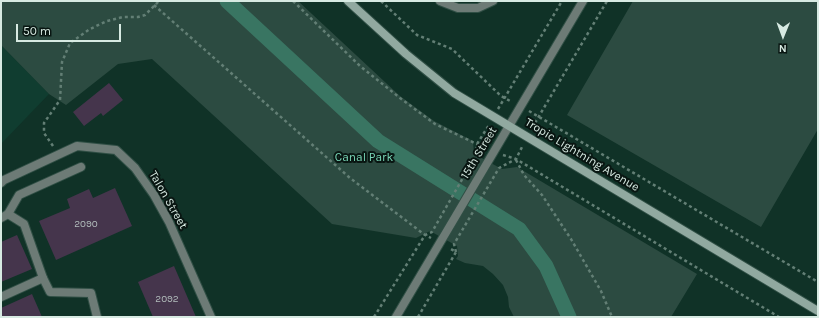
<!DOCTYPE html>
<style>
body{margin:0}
#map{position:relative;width:819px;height:318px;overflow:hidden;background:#103227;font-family:Karla,sans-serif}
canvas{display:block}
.frame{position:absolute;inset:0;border:2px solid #d7eae2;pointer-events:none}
.north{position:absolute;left:763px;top:16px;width:40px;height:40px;-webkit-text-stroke:3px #091612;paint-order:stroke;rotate:181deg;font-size:11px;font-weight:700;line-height:16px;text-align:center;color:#d7eae2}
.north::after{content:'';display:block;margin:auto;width:14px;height:18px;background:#d7eae2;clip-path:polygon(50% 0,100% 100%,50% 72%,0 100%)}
.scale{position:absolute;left:16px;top:24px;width:105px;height:18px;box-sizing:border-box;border:2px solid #d7eae2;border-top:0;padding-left:5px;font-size:12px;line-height:14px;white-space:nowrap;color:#d7eae2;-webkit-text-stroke:3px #091612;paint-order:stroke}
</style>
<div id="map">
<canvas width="819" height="318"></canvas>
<div class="frame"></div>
<div class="north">N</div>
<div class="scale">50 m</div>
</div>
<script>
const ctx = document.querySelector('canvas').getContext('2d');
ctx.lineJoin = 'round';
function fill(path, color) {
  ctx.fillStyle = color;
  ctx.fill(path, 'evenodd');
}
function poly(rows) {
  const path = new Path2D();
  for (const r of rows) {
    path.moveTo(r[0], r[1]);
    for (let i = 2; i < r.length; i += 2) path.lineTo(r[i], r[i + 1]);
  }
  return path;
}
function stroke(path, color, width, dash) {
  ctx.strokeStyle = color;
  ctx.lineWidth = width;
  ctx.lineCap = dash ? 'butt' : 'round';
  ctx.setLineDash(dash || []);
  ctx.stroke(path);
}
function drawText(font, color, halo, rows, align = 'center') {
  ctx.font = font + ' Karla,sans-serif';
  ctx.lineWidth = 4;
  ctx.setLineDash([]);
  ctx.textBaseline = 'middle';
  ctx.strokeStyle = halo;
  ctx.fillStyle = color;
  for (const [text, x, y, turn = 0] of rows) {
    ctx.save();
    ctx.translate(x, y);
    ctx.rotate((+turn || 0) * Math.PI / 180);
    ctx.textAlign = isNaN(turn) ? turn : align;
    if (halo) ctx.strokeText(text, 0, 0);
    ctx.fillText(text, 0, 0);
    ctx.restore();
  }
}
fill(poly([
 [1,45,49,94,1,144]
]), '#103d30');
fill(poly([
 [1,1,298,1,400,96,434,121,473,141,474,154,502,169,517,167,697,274,671,317,514,317,509,307,508,297,503,285,493,274,483,266,465,263,456,259,458,256,457,246,430,231,416,238,332,224,152,59,118,64,66,105,49,94,1,45],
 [633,1,818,1,818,129,761,227,567,115]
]), '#2c4b41');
stroke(poly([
 [227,1,378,141,519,229,546,266,569,317]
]), '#397562', 15);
fill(poly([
 [109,83,123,100,103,116,101,113,84,126,73,112],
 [115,188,132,226,56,260,39,221,70,208,67,199,89,189,93,198],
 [17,235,32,269,1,282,1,242],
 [174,266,196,317,153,317,138,282],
 [32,294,42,317,1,317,1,308]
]), '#45354c');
const service = poly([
 [440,1,458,8,478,8,493,1],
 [8,214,19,195,81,167],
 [1,297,43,278]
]);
const minor = poly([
 [1,183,4,180,77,146,116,150,135,168,154,195,169,222,211,317],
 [1,218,8,214,24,224,43,278,50,292,91,293,97,317]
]);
const tertiary = poly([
 [396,317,583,1]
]);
const secondary = poly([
 [348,1,406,54,454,93,818,311]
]);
stroke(service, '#304f45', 10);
stroke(minor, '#304f45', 10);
stroke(tertiary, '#304f45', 10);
stroke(secondary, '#304f45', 10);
stroke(poly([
 [293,1,360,66,400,98,435,124,485,148],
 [381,1,417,35,452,49,501,96,512,102],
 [154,5,350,178,425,235,431,238],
 [498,109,562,1],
 [529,111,818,282],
 [532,128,607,1],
 [53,146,44,133,44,123,60,100,62,62,70,43,90,29,107,21,123,17,138,17,145,15,159,1],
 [503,155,516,159,779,317],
 [516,160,524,175,542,195,571,239,601,291,612,317],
 [456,252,454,244,499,168,516,159,523,145],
 [374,317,425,235,432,232,476,155,477,144,489,125],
 [418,317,456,252,449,248]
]), '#637f75', 2.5, [3, 3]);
stroke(service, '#6d7b76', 8);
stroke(minor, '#6d7b76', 8);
stroke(tertiary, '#6d7b76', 8);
stroke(secondary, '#91a9a0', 8);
drawText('10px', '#b2bdbc', null, [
 ["2090",86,224],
 ["2092",167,299]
]);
drawText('12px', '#d7eae2', '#091612', [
 ["15th Street",479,153,-59],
 ["Tropic Lightning Avenue",582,155,31],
 ["Talon Street",168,200,60]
]);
drawText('12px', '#79d6b7', '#091612', [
 ["Canal Park",364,158]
]);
</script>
